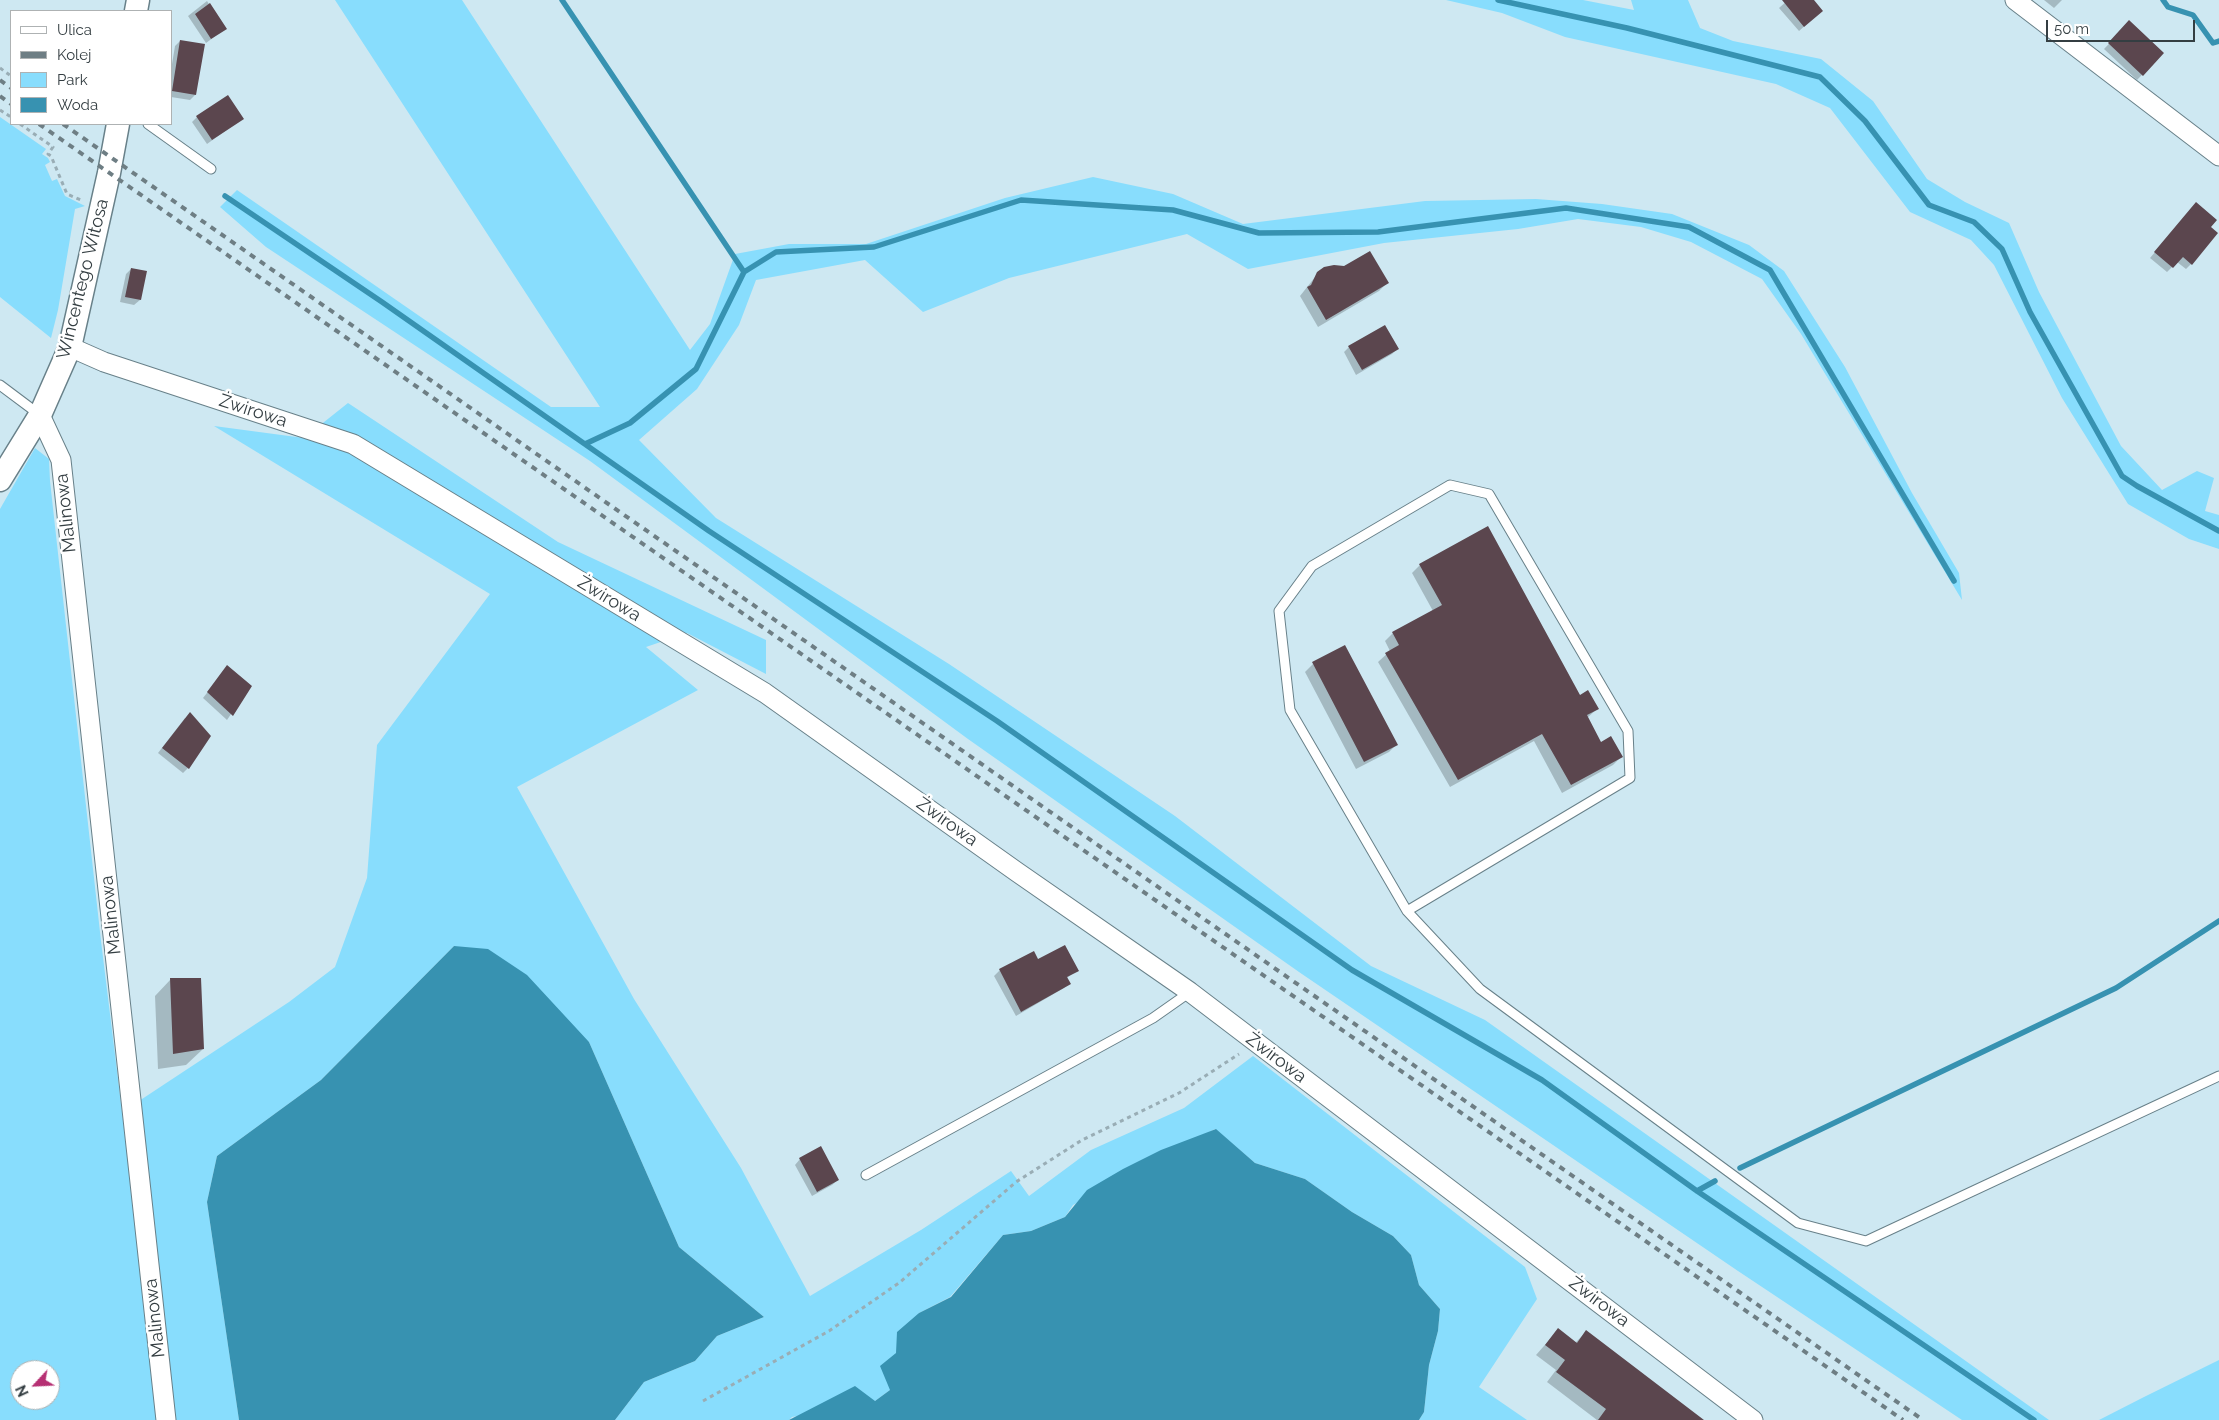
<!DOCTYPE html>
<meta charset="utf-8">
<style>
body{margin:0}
#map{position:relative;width:2219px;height:1420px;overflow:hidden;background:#cee8f2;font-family:Raleway,sans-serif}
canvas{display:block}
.legend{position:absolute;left:10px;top:10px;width:162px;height:115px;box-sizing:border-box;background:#fff;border:1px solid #aeb2b3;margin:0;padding:6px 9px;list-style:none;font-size:15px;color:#343e42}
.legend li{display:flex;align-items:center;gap:10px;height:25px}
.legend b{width:25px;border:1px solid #aeb2b3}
.north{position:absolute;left:10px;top:1360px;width:50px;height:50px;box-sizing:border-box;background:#fff;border:1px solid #aeb2b3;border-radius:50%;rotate:245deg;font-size:14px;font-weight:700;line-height:20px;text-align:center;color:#343e42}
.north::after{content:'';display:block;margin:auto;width:18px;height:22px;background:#b63073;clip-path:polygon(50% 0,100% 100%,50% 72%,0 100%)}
.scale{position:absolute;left:2046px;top:20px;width:149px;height:22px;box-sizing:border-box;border:2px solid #343e42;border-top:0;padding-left:6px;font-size:15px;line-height:18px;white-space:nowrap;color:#343e42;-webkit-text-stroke:4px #fff;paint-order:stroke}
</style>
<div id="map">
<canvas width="2219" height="1420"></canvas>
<ul class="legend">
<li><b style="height:6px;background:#fff"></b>Ulica</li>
<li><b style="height:6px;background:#6e7e84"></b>Kolej</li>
<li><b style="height:14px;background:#88ddfd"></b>Park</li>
<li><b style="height:14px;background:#3792b1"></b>Woda</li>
</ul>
<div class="north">N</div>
<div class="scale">50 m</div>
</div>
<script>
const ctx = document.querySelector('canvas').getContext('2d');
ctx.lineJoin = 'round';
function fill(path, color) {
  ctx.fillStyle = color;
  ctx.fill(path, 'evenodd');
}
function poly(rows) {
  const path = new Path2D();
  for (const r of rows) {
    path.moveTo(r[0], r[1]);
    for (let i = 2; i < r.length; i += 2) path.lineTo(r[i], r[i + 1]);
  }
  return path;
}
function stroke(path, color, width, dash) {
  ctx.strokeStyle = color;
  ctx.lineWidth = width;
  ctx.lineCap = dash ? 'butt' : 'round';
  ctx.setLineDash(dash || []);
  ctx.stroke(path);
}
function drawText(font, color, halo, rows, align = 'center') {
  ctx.font = font + ' Raleway,sans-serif';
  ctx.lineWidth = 5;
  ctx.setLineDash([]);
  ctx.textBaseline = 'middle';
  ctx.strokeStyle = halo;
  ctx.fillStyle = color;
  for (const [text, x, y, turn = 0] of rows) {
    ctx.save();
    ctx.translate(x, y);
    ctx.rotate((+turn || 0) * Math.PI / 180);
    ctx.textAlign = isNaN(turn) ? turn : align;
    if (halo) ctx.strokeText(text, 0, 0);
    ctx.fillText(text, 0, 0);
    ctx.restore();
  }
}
fill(poly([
 [335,0,462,0,690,350,710,324,735,254,789,244,866,244,1005,198,1093,177,1173,194,1243,224,1425,201,1536,199,1602,204,1672,214,1749,245,1784,271,1845,367,1912,493,1959,573,1962,600,1801,334,1762,279,1691,242,1641,227,1578,219,1518,229,1384,243,1248,269,1187,234,1009,278,923,312,865,260,756,280,739,325,697,389,639,440,716,518,949,664,1175,816,1371,966,1485,1020,2049,1420,1962,1420,1738,1271,1299,972,968,739,590,461,266,247,220,207,237,190,551,407,600,407],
 [1446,0,1583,0,1634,10,1631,0,1688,0,1700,28,1733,41,1821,59,1873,101,1927,179,1965,202,2009,223,2039,292,2121,446,2162,490,2197,471,2214,478,2205,511,2219,515,2219,549,2189,539,2128,504,2062,398,1994,265,1971,240,1910,212,1830,108,1776,84,1565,37,1502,13],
 [0,117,46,149,42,154,48,158,50,162,45,165,52,181,57,179,65,196,85,206,75,209,58,310,51,338,0,297],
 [348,403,558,542,766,640,766,674,687,633,646,647,698,690,517,787,634,999,741,1168,810,1296,921,1230,1011,1171,1029,1196,1091,1150,1184,1108,1253,1056,1525,1267,1537,1299,1479,1387,1527,1420,1419,1420,1424,1412,1429,1365,1438,1331,1440,1309,1419,1285,1411,1255,1393,1236,1352,1212,1305,1179,1255,1163,1215,1129,1073,1205,1065,1217,1031,1231,1003,1235,950,1297,919,1313,896,1353,890,1390,875,1401,792,1417,789,1420,615,1420,644,1382,695,1361,717,1336,764,1317,679,1247,589,1042,454,946,321,1080,217,1156,207,1202,239,1420,172,1420,139,1101,289,1002,335,967,367,878,377,745,490,594,214,426,304,438],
 [35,448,49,459,50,481,101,941,160,1420,0,1420,0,509],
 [20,1370,50,1370,50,1400,20,1400],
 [2219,1360,2219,1420,2099,1420,2144,1397]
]), '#88ddfd');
fill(poly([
 [454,946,488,949,527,975,589,1042,679,1247,764,1317,717,1336,695,1361,644,1382,615,1420,239,1420,207,1202,217,1156,321,1080],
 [1216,1129,1255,1163,1305,1179,1352,1212,1393,1236,1411,1255,1419,1285,1440,1309,1438,1331,1429,1365,1424,1412,1419,1420,789,1420,855,1386,875,1401,890,1390,880,1366,896,1353,897,1332,919,1313,951,1297,1003,1235,1031,1231,1065,1217,1087,1190,1123,1169,1161,1150]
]), '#3792b1');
fill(poly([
 [1788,0,1812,0,1816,16,1799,31,1779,8],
 [2044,0,2062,0,2054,8],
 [207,1,225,29,206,43,188,16],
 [2130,22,2163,53,2137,80,2104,49],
 [180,41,195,95,190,100,171,97,171,70,175,46],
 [197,117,242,119,207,144,192,122],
 [2191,209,2209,227,2191,264,2186,269,2177,262,2167,272,2150,258],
 [131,269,140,300,134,305,120,302,126,274],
 [1319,272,1387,283,1379,291,1318,327,1300,296],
 [1349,347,1397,349,1392,354,1356,375,1344,352],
 [1420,565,1597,709,1587,718,1601,744,1621,757,1613,765,1562,793,1534,741,1450,787,1378,662,1390,651,1385,641,1393,633,1433,611,1412,573],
 [1313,664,1397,744,1389,752,1356,769,1305,672],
 [227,667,250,686,227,720,203,698],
 [185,718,188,768,183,773,158,753],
 [1033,953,1038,961,1077,970,1067,978,1069,983,1064,988,1016,1016,994,976,1000,970],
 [171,979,203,1049,186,1065,158,1069,155,996],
 [821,1148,838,1180,832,1185,812,1196,795,1165,800,1159],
 [1558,1330,1575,1343,1586,1332,1695,1420,1597,1420,1547,1382,1556,1370,1536,1355]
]), '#0003');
stroke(poly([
 [562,0,744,272],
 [1498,0,1627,28,1820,77,1865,121,1929,205,1974,222,2002,249,2030,312,2122,476,2137,486,2219,531],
 [2163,0,2168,7,2193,15,2213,43,2219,41],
 [225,196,382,302,709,531,997,721,1352,970,1542,1080,1697,1191,2034,1420],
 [585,444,630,423,696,369,744,272,776,252,874,247,1021,200,1173,210,1259,233,1378,232,1566,208,1689,227,1770,270,1954,581],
 [1740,1168,2116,988,2219,921],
 [1697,1191,1715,1181]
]), '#3792b1', 5.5);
fill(poly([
 [1782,0,1814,0,1823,11,1804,27],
 [210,3,227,29,211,39,195,14],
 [2129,20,2164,53,2143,76,2108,43],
 [180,40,205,44,196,95,172,91],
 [228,95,244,119,212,140,196,116],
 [2196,202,2217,220,2211,227,2218,233,2192,265,2183,257,2173,268,2154,252],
 [1370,251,1389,283,1326,320,1307,287,1311,285,1317,272,1324,267,1334,265,1344,266],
 [131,268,147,271,141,300,125,297],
 [1385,325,1399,349,1362,370,1348,346],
 [1488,526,1580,695,1588,690,1599,709,1587,715,1601,742,1611,736,1623,757,1571,785,1542,734,1458,780,1385,653,1399,645,1392,632,1442,605,1419,564],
 [1345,645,1398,745,1364,762,1312,662],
 [227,665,252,686,233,716,207,692],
 [190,712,211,736,189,769,162,748],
 [1065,945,1079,971,1067,977,1071,984,1021,1012,999,969,1034,951,1038,959],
 [170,978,201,978,204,1049,173,1054],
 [821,1146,839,1180,817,1192,799,1158],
 [1558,1328,1577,1343,1586,1330,1704,1420,1598,1420,1606,1409,1556,1372,1565,1360,1545,1345]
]), '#5b464e');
const service = poly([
 [148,124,211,169],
 [0,385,40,415],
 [1407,911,1630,778,1628,731,1489,494,1450,485,1312,566,1279,611,1290,710,1407,911,1480,989,1798,1223,1866,1241,2219,1076],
 [866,1175,1153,1018,1190,992]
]);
const minor = poly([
 [2015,0,2219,156],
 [70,347,104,362,353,444,765,693,1017,872,1190,992,1753,1420],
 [40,415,61,460,166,1420]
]);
const tertiary = poly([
 [136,11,138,0],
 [0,480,40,415,70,347,109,173,118,124]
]);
stroke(service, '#688089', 11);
stroke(minor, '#688089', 21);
stroke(tertiary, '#688089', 25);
stroke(poly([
 [0,68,11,76],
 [0,110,11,117],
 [20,124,53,147,48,154,51,156,67,194,83,201],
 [703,1401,829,1331,899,1283,1016,1182,1082,1140,1179,1093,1239,1054]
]), '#99adb5', 3, [4, 4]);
stroke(service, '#fff', 9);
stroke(minor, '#fff', 19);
stroke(tertiary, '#fff', 22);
stroke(poly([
 [0,80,11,88],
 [0,96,11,104],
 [39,124,1903,1420],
 [63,124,1923,1420]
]), '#6e7e84', 4, [6, 6]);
drawText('18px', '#343e42', '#fff', [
 ["Wincentego Witosa",83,279,-76],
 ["Żwirowa",253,411,18],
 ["Malinowa",66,513,-96],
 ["Żwirowa",609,599,31],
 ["Żwirowa",947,822,35],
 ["Malinowa",111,915,-96],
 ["Żwirowa",1276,1058,37],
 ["Żwirowa",1599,1302,37],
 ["Malinowa",155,1318,-96]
]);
</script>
